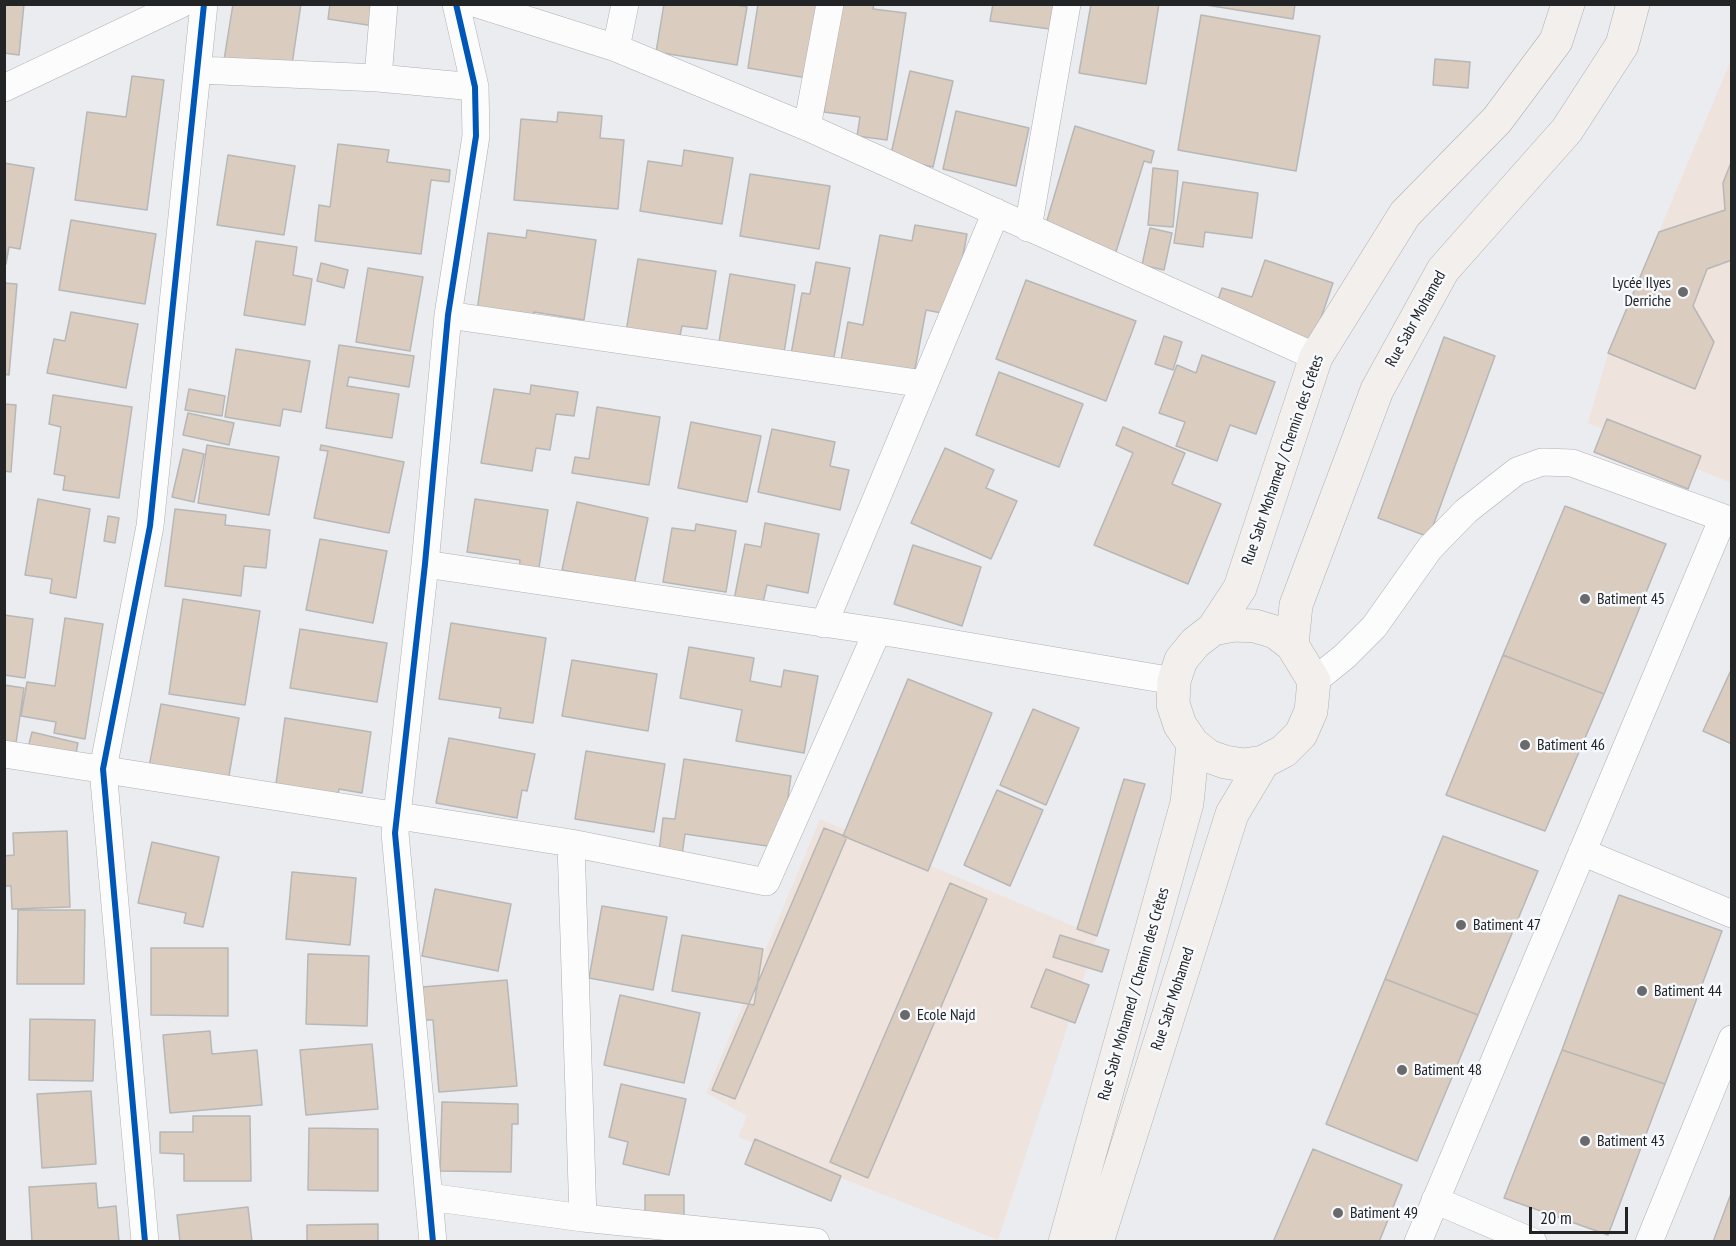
<!DOCTYPE html>
<meta charset="utf-8">
<style>
body{margin:0}
#map{position:relative;width:1736px;height:1246px;overflow:hidden;background:#eaecef;font-family:"PT Sans Narrow",sans-serif}
canvas{display:block}
.frame{position:absolute;inset:0;border:6px solid #232425;pointer-events:none}
.scale{position:absolute;left:1529px;top:1207px;width:99px;height:27px;box-sizing:border-box;border:3px solid #232425;border-top:0;padding-left:8px;font-size:18px;line-height:21px;white-space:nowrap;color:#232425;-webkit-text-stroke:4px #f6f9fd;paint-order:stroke}
</style>
<div id="map">
<canvas width="1736" height="1246"></canvas>
<div class="frame"></div>
<div class="scale">20 m</div>
</div>
<script>
const ctx = document.querySelector('canvas').getContext('2d');
ctx.lineJoin = 'round';
function fill(path, color) {
  ctx.fillStyle = color;
  ctx.fill(path, 'evenodd');
}
function poly(rows) {
  const path = new Path2D();
  for (const r of rows) {
    path.moveTo(r[0], r[1]);
    for (let i = 2; i < r.length; i += 2) path.lineTo(r[i], r[i + 1]);
  }
  return path;
}
function stroke(path, color, width, dash) {
  ctx.strokeStyle = color;
  ctx.lineWidth = width;
  ctx.lineCap = dash ? 'butt' : 'round';
  ctx.setLineDash(dash || []);
  ctx.stroke(path);
}
function drawText(font, color, halo, rows, align = 'center') {
  ctx.font = font + ' "PT Sans Narrow",sans-serif';
  ctx.lineWidth = 5;
  ctx.setLineDash([]);
  ctx.textBaseline = 'middle';
  ctx.strokeStyle = halo;
  ctx.fillStyle = color;
  for (const [text, x, y, turn = 0] of rows) {
    ctx.save();
    ctx.translate(x, y);
    ctx.rotate((+turn || 0) * Math.PI / 180);
    ctx.textAlign = isNaN(turn) ? turn : align;
    if (halo) ctx.strokeText(text, 0, 0);
    ctx.fillText(text, 0, 0);
    ctx.restore();
  }
}
fill(poly([
 [1731,60,1731,483,1588,423,1608,353],
 [820,819,1097,936,998,1240,738,1137,747,1116,706,1093]
]), '#efe3de');
const building = poly([
 [4,4,24,4,19,55,4,53,4,4],
 [233,4,301,4,291,71,224,60,233,4],
 [330,4,377,4,374,26,328,19,330,4],
 [664,4,732,4,747,7,737,65,656,52,664,4],
 [758,4,825,4,813,79,748,68,758,4],
 [839,4,874,4,873,9,906,13,887,140,857,136,860,117,824,112,839,4],
 [993,4,1054,4,1050,29,990,21,993,4],
 [1091,4,1159,4,1146,84,1079,73,1091,4],
 [1200,4,1295,4,1293,19,1200,4],
 [1201,15,1320,36,1296,171,1178,150,1201,15],
 [1435,59,1470,62,1468,88,1433,85,1435,59],
 [910,71,953,81,933,167,890,158,910,71],
 [132,76,164,80,147,210,75,200,87,112,126,117,132,76],
 [956,111,1029,128,1016,186,943,169,956,111],
 [558,112,602,116,600,138,624,140,618,209,514,200,521,119,557,122,558,112],
 [1075,126,1154,151,1151,163,1144,161,1115,255,1043,234,1075,126],
 [338,144,389,150,387,162,450,170,449,182,431,180,421,254,315,241,319,205,330,207,338,144],
 [684,150,733,158,722,224,640,211,648,161,682,166,684,150],
 [228,155,295,166,284,235,217,225,228,155],
 [1732,160,1732,260,1707,269,1693,306,1714,342,1695,389,1608,353,1659,232,1725,210,1723,183,1732,160],
 [4,163,34,168,20,249,9,247,6,264,4,163],
 [1153,168,1178,171,1173,227,1148,225,1153,168],
 [750,174,830,186,819,249,740,236,750,174],
 [1183,182,1258,193,1252,238,1205,232,1203,247,1174,243,1183,182],
 [71,220,156,234,145,304,59,290,71,220],
 [915,225,967,234,952,315,926,310,913,380,840,366,848,322,863,325,880,235,912,241,915,225],
 [1150,228,1172,233,1164,270,1142,265,1150,228],
 [527,230,596,240,584,320,534,312,533,319,477,311,488,233,526,238,527,230],
 [256,241,297,247,293,275,312,279,305,325,244,315,256,241],
 [638,259,716,271,707,329,682,326,679,340,626,332,638,259],
 [1265,260,1333,283,1312,344,1214,311,1222,288,1252,297,1265,260],
 [816,262,850,268,832,368,790,360,802,293,810,294,816,262],
 [321,263,348,270,344,288,317,281,321,263],
 [368,268,423,277,410,351,356,342,368,268],
 [730,274,795,285,783,359,718,348,730,274],
 [1026,280,1136,321,1106,401,996,359,1026,280],
 [4,283,17,284,9,375,4,374,4,283],
 [71,312,138,324,126,388,47,373,54,339,65,341,71,312],
 [1164,336,1182,342,1173,370,1155,364,1164,336],
 [1444,337,1495,356,1429,537,1378,518,1444,337],
 [339,345,414,356,409,387,349,377,347,386,399,394,392,438,326,428,339,345],
 [236,349,310,361,301,412,283,409,280,426,225,417,236,349],
 [1202,355,1275,382,1256,434,1230,425,1217,461,1176,446,1185,422,1159,413,1177,365,1196,373,1202,355],
 [999,372,1083,404,1059,467,976,435,999,372],
 [531,385,578,392,574,416,556,414,550,450,536,448,532,471,481,463,494,389,530,394,531,385],
 [189,389,225,396,222,416,185,410,189,389],
 [53,395,132,407,119,498,63,490,65,476,54,474,61,427,49,424,53,395],
 [4,404,16,405,11,472,4,471,4,404],
 [597,407,660,417,649,485,572,473,575,457,589,459,597,407],
 [188,413,234,423,229,445,183,435,188,413],
 [1607,419,1701,456,1688,489,1594,452,1607,419],
 [691,422,761,436,747,502,678,488,691,422],
 [1123,427,1185,453,1172,484,1221,504,1188,584,1094,545,1133,453,1116,445,1123,427],
 [772,429,835,442,830,466,849,470,840,510,758,492,772,429],
 [207,445,279,457,269,515,198,503,207,445],
 [321,445,404,462,389,533,314,518,328,451,320,450,321,445],
 [945,448,994,470,986,488,1017,501,991,559,911,523,945,448],
 [183,449,204,454,194,502,172,497,183,449],
 [38,499,90,509,76,598,50,593,52,579,25,575,38,499],
 [475,499,548,510,538,574,519,571,520,560,467,552,475,499],
 [577,502,648,518,634,585,562,570,577,502],
 [1565,506,1666,544,1604,694,1503,655,1565,506],
 [175,509,226,515,225,525,270,530,266,568,244,566,241,596,165,586,175,509],
 [108,516,119,518,115,543,104,541,108,516],
 [765,523,819,534,808,593,767,585,761,611,733,605,745,544,761,547,765,523],
 [696,524,736,531,726,592,663,582,672,528,695,531,696,524],
 [320,539,387,551,373,623,306,610,320,539],
 [913,545,981,567,962,626,894,604,913,545],
 [183,599,260,611,245,705,169,694,183,599],
 [4,615,33,619,25,678,4,675,4,615],
 [65,618,103,624,85,739,54,733,56,722,21,716,27,682,55,686,65,618],
 [451,623,546,638,533,723,499,718,501,708,439,699,451,623],
 [300,629,387,643,377,702,290,688,300,629],
 [689,647,754,658,750,681,781,687,784,670,818,676,804,753,736,741,742,710,680,698,689,647],
 [1503,655,1604,694,1545,831,1446,795,1503,655],
 [572,660,657,674,648,731,562,716,572,660],
 [1732,668,1732,744,1703,731,1732,668],
 [908,679,992,713,928,871,843,836,908,679],
 [4,685,24,688,16,743,4,741,4,685],
 [161,704,239,718,227,787,148,772,161,704],
 [1033,709,1079,728,1046,805,1000,785,1033,709],
 [285,718,371,732,362,793,339,789,337,801,275,791,285,718],
 [32,732,78,743,74,763,27,752,32,732],
 [449,738,535,754,527,791,522,790,517,818,436,803,449,738],
 [586,751,665,764,654,832,575,819,586,751],
 [684,759,791,776,781,848,685,834,682,855,659,852,663,818,675,819,684,759],
 [1124,779,1145,784,1097,936,1077,929,1124,779],
 [997,790,1043,810,1010,886,964,865,997,790],
 [824,828,847,837,735,1099,712,1090,824,828],
 [67,831,70,907,12,909,11,886,4,886,4,856,14,855,13,833,67,831],
 [1443,836,1538,871,1478,1015,1385,979,1443,836],
 [152,842,219,857,203,927,184,923,186,913,138,903,152,842],
 [292,872,356,878,350,945,286,939,292,872],
 [950,883,987,899,868,1178,830,1162,950,883],
 [435,889,511,904,498,971,422,956,435,889],
 [1619,895,1722,931,1665,1084,1562,1050,1619,895],
 [602,906,667,917,653,990,589,978,602,906],
 [18,910,85,910,84,984,17,984,18,910],
 [682,935,763,949,754,1005,672,991,682,935],
 [1060,935,1109,950,1102,972,1053,957,1060,935],
 [151,948,228,948,228,1016,151,1015,151,948],
 [308,954,369,956,367,1026,306,1024,308,954],
 [1046,969,1089,985,1075,1023,1031,1007,1046,969],
 [1385,979,1478,1015,1417,1161,1326,1124,1385,979],
 [507,980,517,1086,439,1092,433,1020,425,1020,422,987,507,980],
 [620,995,700,1013,684,1083,604,1065,620,995],
 [30,1019,95,1020,93,1081,29,1080,30,1019],
 [210,1031,212,1054,257,1050,262,1105,170,1113,163,1035,210,1031],
 [372,1044,378,1109,306,1115,300,1050,372,1044],
 [1562,1050,1665,1084,1608,1235,1504,1198,1562,1050],
 [621,1084,686,1099,669,1175,623,1164,628,1142,609,1137,621,1084],
 [91,1091,96,1164,42,1168,37,1094,91,1091],
 [442,1102,518,1104,518,1124,512,1124,511,1172,440,1171,442,1102],
 [193,1116,250,1116,251,1181,184,1181,184,1154,160,1153,160,1132,193,1132,193,1116],
 [309,1128,378,1129,378,1191,308,1190,309,1128],
 [755,1139,841,1176,831,1201,745,1164,755,1139],
 [1313,1149,1402,1185,1379,1242,1273,1242,1313,1149],
 [96,1183,98,1208,116,1206,119,1242,32,1242,29,1187,96,1183],
 [1732,1191,1732,1242,1713,1242,1732,1191],
 [645,1195,684,1195,684,1222,645,1222,645,1195],
 [248,1207,252,1242,180,1242,177,1215,248,1207],
 [378,1224,378,1242,307,1242,307,1225,378,1224]
]);
fill(building, '#daccbf');
stroke(building, '#b7b7b7', 1.5);
const street = poly([
 [477,4,616,48,807,127,1316,357],
 [616,48,625,4],
 [199,70,378,78,475,87],
 [378,78,384,4],
 [4,88,181,4],
 [807,127,830,4],
 [1028,228,1067,4],
 [448,315,924,384],
 [425,564,897,634,1174,681],
 [824,624,996,212],
 [1314,681,1345,656,1374,627,1430,548,1466,511,1517,471,1542,462,1572,463,1732,521],
 [4,754,571,843,766,882,877,632],
 [571,843,583,1218],
 [1582,852,1732,914],
 [429,1197,583,1218,816,1242],
 [1435,1200,1533,1242],
 [145,1242,103,769,150,526,204,4],
 [433,1242,395,833,425,564,448,315,476,136,475,87,456,4],
 [1418,1242,1723,518],
 [1649,1242,1732,1039]
]);
const secondary = poly([
 [1234,625,1255,626,1275,632,1292,645,1314,681,1311,711,1301,734,1284,751,1263,762,1244,765,1225,762,1208,756,1193,744,1180,725,1173,704,1174,681,1181,660,1195,643,1213,629,1234,625],
 [1213,629,1240,588,1316,357,1405,214,1497,120,1556,41,1568,4],
 [1292,645,1296,605,1377,390,1443,270,1567,130,1622,45,1633,4],
 [1065,1242,1187,803,1193,744],
 [1097,1242,1232,814,1263,762]
]);
stroke(street, '#afb0b2', 28);
stroke(secondary, '#afb0b2', 34);
stroke(street, '#fcfcfd', 27);
stroke(secondary, '#f2efec', 33);
stroke(poly([
 [145,1242,103,769,150,526,204,4],
 [433,1242,395,833,425,564,448,315,476,136,475,87,456,4]
]), '#0057b8', 6);
for (const [x, y, r, color] of [
 [1683,292,6,"#696a6c"],
 [1585,599,6,"#696a6c"],
 [1525,745,6,"#696a6c"],
 [1461,925,6,"#696a6c"],
 [1642,991,6,"#696a6c"],
 [905,1015,6,"#696a6c"],
 [1402,1070,6,"#696a6c"],
 [1585,1141,6,"#696a6c"],
 [1338,1213,6,"#696a6c"]
]) {
  const dot = new Path2D();
  dot.arc(x, y, r, 0, 2 * Math.PI);
  ctx.fillStyle = color;
  ctx.fill(dot);
  stroke(dot, '#f6f9fd', 2);
}
drawText('16px', '#232425', '#f6f9fd', [
 ["Lycée Ilyes",1671,283,"right"],
 ["Derriche",1671,301,"right"],
 ["Batiment 45",1597,599],
 ["Batiment 46",1537,745],
 ["Batiment 47",1473,925],
 ["Batiment 44",1654,991],
 ["Ecole Najd",917,1015],
 ["Batiment 48",1414,1070],
 ["Batiment 43",1597,1141],
 ["Batiment 49",1350,1213]
], 'left');
drawText('16px', '#232425', '#f6f9fd', [
 ["Rue Sabr Mohamed",1416,319,-61],
 ["Rue Sabr Mohamed / Chemin des Crêtes",1283,460,-71],
 ["Rue Sabr Mohamed / Chemin des Crêtes",1134,994,-74],
 ["Rue Sabr Mohamed",1173,999,-72]
]);
</script>
